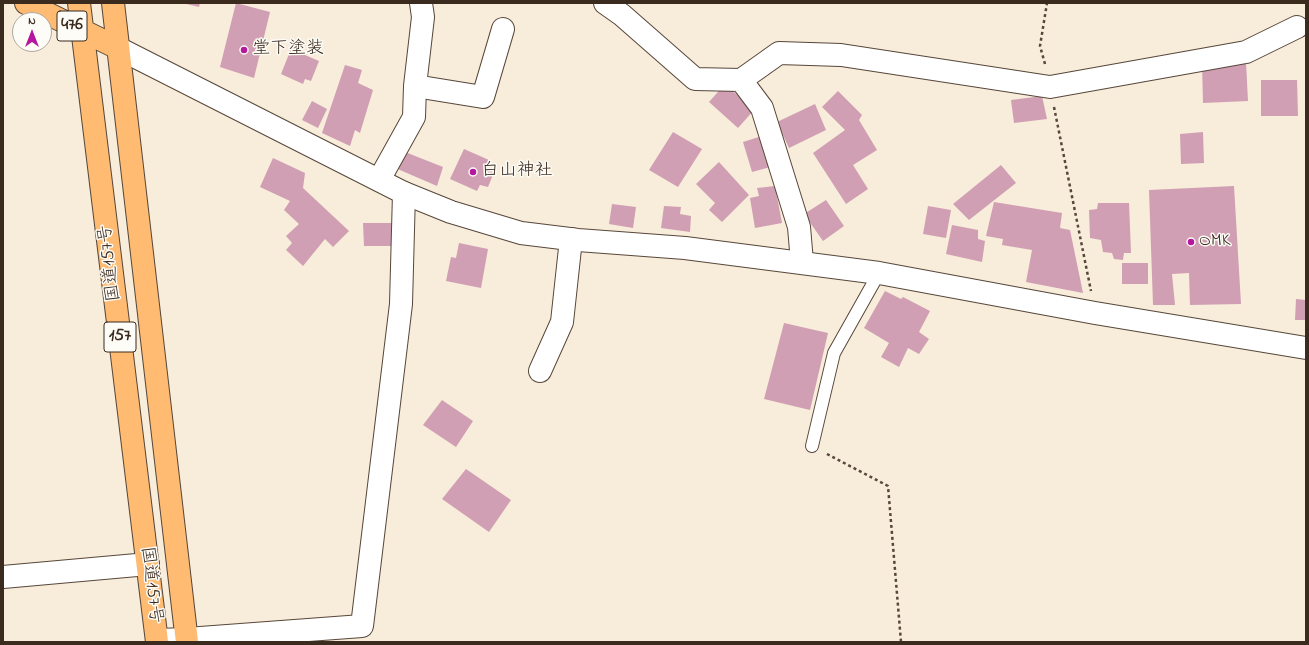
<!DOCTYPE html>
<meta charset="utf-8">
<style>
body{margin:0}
#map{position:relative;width:1309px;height:645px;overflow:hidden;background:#f8ecda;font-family:"Indie Flower",sans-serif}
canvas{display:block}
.frame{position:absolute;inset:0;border:4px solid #3b2a1e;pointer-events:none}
.north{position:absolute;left:12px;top:12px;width:40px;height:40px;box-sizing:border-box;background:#fdfcf7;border:1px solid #afa8a0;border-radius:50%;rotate:0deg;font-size:11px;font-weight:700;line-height:16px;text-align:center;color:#3b2a1e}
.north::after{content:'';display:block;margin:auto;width:14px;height:18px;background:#b5179e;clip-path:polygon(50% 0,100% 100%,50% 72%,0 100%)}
</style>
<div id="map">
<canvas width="1309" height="645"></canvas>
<div class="frame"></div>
<div class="north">N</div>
</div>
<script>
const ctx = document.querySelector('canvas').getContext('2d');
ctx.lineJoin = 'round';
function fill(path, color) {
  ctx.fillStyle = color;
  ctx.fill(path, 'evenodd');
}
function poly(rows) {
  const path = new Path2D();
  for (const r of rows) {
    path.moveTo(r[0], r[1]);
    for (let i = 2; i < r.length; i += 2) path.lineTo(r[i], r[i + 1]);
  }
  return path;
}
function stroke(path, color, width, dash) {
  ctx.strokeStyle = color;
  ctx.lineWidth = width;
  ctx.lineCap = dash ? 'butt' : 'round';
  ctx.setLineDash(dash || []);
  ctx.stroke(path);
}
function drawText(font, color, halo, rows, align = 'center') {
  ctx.font = font + ' "Indie Flower","Klee One",sans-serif';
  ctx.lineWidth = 3;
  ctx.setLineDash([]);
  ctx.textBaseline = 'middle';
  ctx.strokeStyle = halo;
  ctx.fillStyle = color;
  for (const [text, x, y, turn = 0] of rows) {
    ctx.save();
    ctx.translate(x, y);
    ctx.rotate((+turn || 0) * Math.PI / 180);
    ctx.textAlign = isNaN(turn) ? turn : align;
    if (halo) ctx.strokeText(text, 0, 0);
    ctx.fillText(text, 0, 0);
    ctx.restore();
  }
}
fill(poly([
 [182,3,200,3,199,7],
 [236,3,270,12,254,78,220,67],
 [291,49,319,61,311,81,305,79,303,84,281,74],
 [1246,62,1248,101,1203,103,1202,64],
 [345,65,362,70,358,83,373,90,360,133,355,130,350,146,322,133],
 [1261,80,1297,80,1298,116,1261,116],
 [725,84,754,110,738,128,709,102],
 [838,91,862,115,859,120,877,150,853,165,868,189,846,204,813,153,845,130,822,107],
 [1042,96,1047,119,1014,123,1011,100],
 [312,101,327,109,318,128,302,120],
 [815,104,826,130,789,148,777,122],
 [673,132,702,149,678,187,649,170],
 [1203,132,1204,163,1181,164,1180,134],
 [765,135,774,166,752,172,743,142],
 [464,149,489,160,487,167,494,172,488,187,480,185,477,191,450,179],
 [400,150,443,167,437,186,393,167],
 [273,158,305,173,303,188,349,231,333,247,325,239,303,266,286,250,292,243,286,236,299,224,284,210,290,201,260,187],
 [719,162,749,195,722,222,709,210,715,203,696,184],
 [1001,165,1016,183,969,220,953,204],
 [775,186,782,223,755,228,750,198,759,196,757,188],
 [1234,186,1241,304,1190,305,1189,273,1172,274,1175,305,1153,305,1149,190],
 [826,200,844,226,823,241,804,214],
 [994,202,1062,213,1060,228,1070,230,1083,293,1026,282,1032,250,1002,245,1003,239,986,236],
 [1098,203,1129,203,1131,253,1124,253,1123,260,1114,259,1112,253,1103,252,1101,240,1090,238,1089,210,1097,209],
 [612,204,636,207,633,228,609,224],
 [664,206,681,207,680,214,691,216,690,232,661,228],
 [928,206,951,210,946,238,923,234],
 [363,223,394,223,394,246,364,246],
 [952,225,978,230,978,239,985,241,982,262,946,254],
 [459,243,488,249,481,288,446,281,451,257,456,258],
 [1122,263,1148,263,1148,284,1122,284],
 [885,291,901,299,903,297,930,311,919,332,929,339,919,354,908,348,899,367,881,357,889,343,864,328],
 [1296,299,1306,300,1306,320,1295,320],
 [784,323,828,333,810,410,764,399],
 [442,400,473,421,456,447,423,425],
 [466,469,511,500,489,532,442,499]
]), '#d09fb3');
const service = poly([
 [812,446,834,353,879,273]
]);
const minor = poly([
 [605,3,622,15,695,79,741,80,762,108,799,227,802,262],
 [741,80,779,53,841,55,1050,87,1246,52,1297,27],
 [415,86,423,17,421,3],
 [379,180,414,117,415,86,483,97,503,29],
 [540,371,562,322,571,239],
 [3,577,148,564],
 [157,640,187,639,362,626,401,304,404,193]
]);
const tertiary = poly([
 [118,48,404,193,451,212,521,233,578,240,685,248,879,273,1095,313,1306,348]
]);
const trunk = poly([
 [26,3,118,48],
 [79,3,157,642],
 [113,3,187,642]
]);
stroke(service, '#57473a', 14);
stroke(minor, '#57473a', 24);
stroke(tertiary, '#57473a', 24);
stroke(trunk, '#57473a', 24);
stroke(poly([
 [1045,64,1040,46,1047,3],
 [1054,107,1091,291],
 [827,454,888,486,901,642]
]), '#57473a', 2.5, [3, 3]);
stroke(service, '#fff', 12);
stroke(minor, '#fff', 22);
stroke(tertiary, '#fff', 22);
stroke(trunk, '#febb71', 22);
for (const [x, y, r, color] of [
 [244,50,4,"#b5179e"],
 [473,172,4,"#b5179e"],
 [1191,242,4,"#b5179e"]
]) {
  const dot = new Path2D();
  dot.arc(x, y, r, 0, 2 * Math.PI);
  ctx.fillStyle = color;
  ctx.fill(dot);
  stroke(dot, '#fdfcf7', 1.5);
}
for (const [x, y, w] of [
 [72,26,30],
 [120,337,32]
]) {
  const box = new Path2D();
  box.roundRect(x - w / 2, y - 15, w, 30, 3);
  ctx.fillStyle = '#fdfcf7';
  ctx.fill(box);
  stroke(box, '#3b2a1e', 1);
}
drawText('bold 17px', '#3b2a1e', null, [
 ["476",72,26],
 ["157",120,337]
]);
drawText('18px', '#3b2a1e', '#fdfcf7', [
 ["堂下塗装",252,50],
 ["白山神社",481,172],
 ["OMK",1199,242]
], 'left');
drawText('18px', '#3b2a1e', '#fdfcf7', [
 ["国道157号",111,263,-97],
 ["国道157号",150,585,83]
]);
</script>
